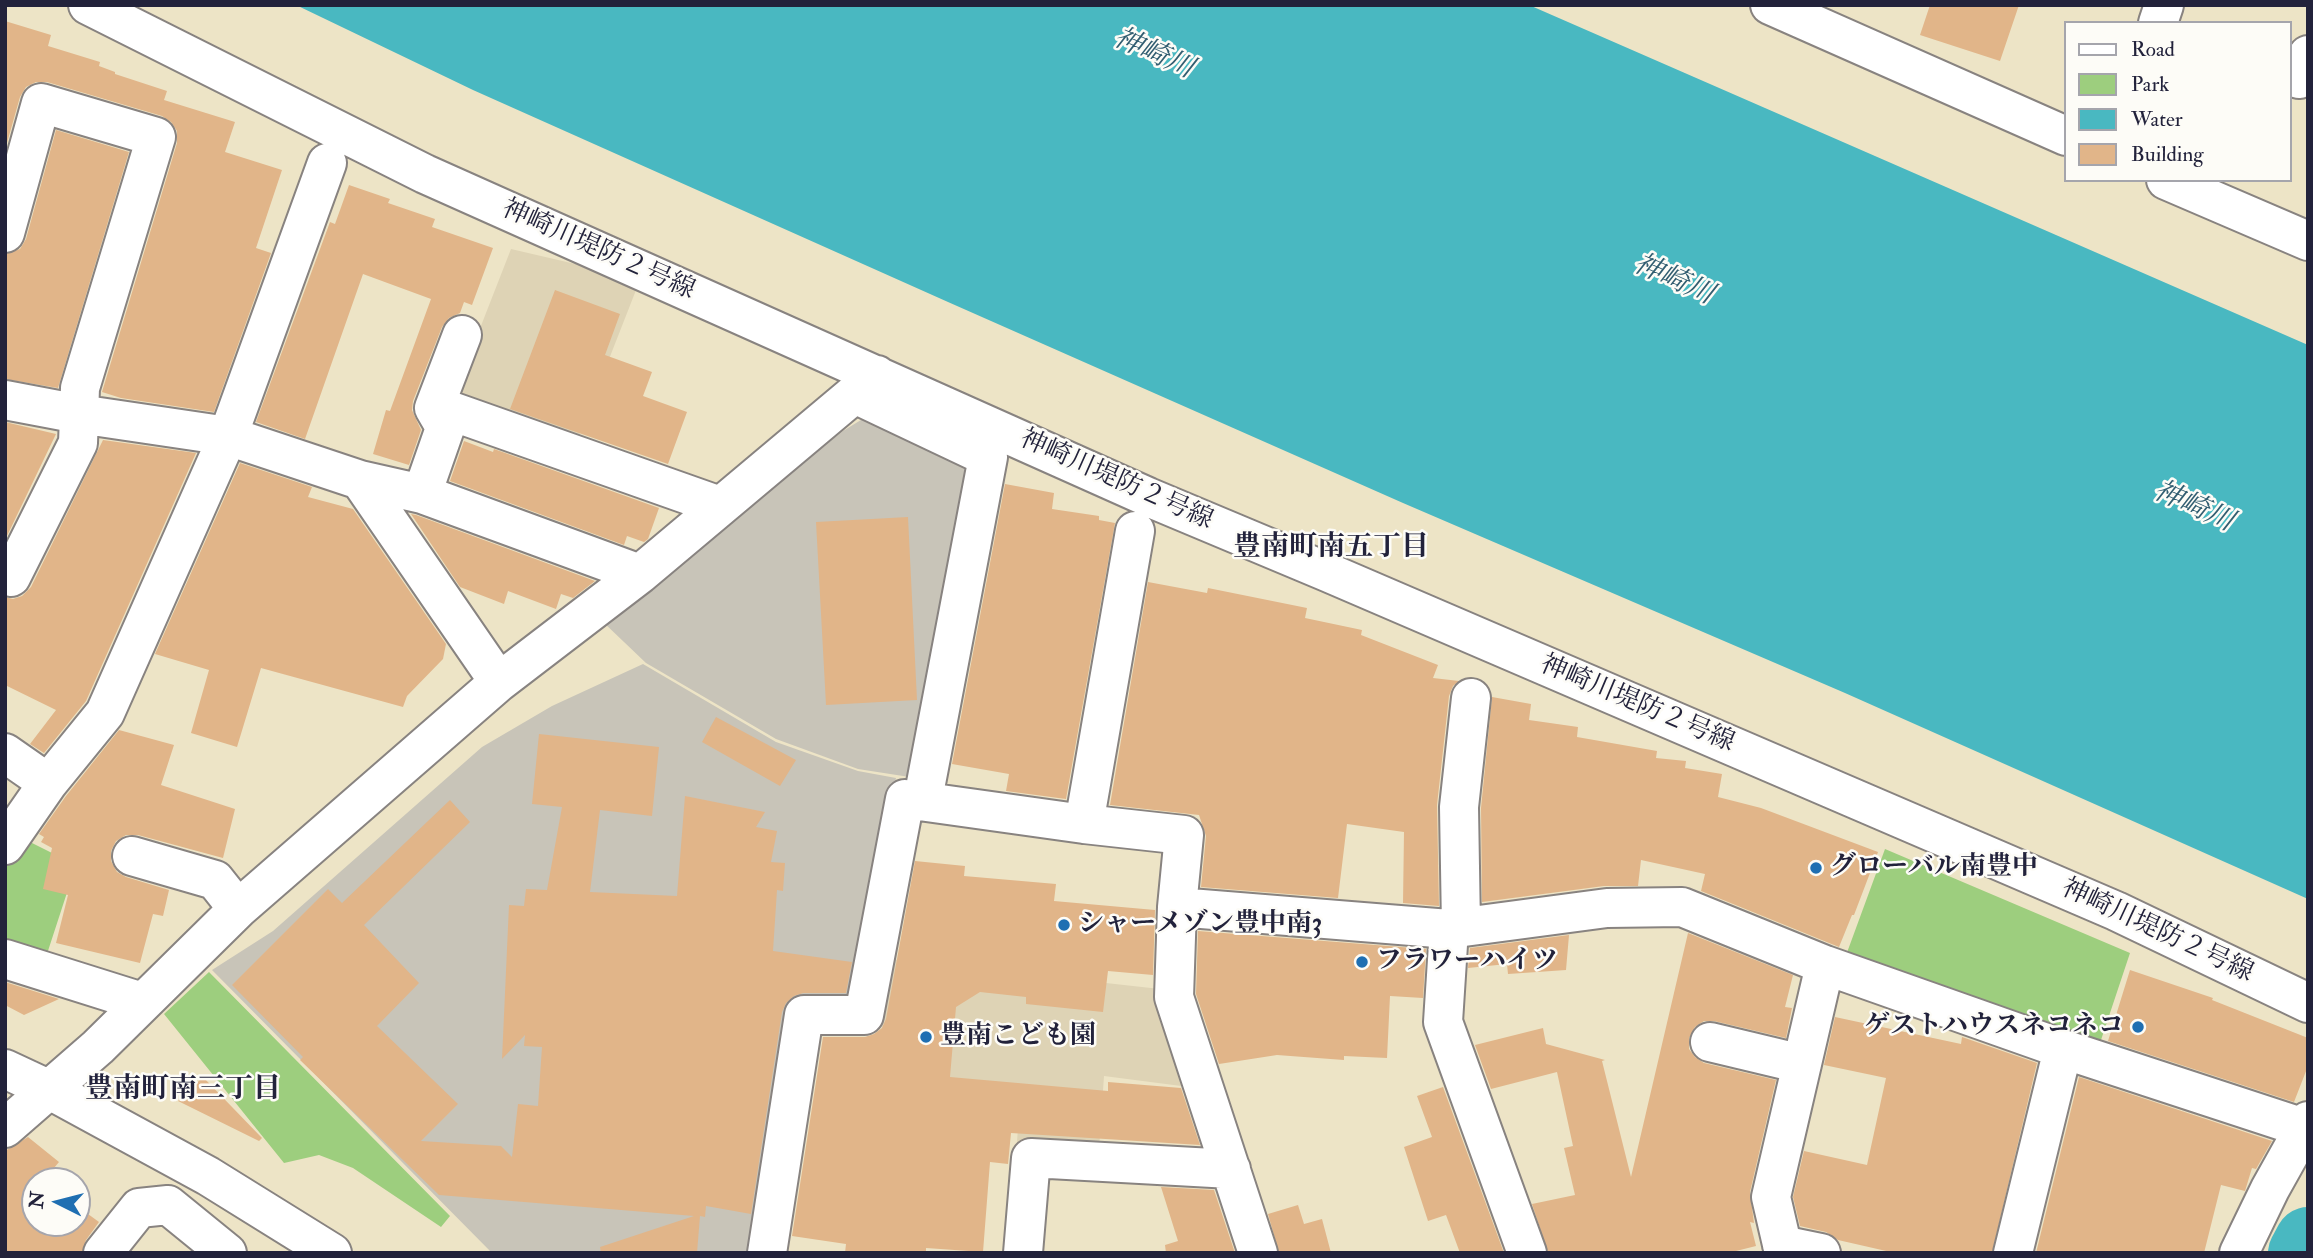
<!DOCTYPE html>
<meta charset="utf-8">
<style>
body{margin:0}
#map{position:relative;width:2313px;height:1258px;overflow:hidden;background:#ede4c6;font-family:"IM FELL Double Pica",serif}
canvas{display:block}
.frame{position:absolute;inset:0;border:7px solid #22223b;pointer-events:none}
.legend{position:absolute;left:2064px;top:21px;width:228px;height:161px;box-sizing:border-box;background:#fdfcf7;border:2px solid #a5a5ac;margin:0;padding:9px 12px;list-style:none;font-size:21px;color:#22223b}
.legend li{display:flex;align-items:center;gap:14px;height:35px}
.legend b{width:35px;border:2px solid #a5a5ac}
.north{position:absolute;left:21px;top:1167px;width:70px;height:70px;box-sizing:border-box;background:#fdfcf7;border:2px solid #a5a5ac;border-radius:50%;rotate:276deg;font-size:19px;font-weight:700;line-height:28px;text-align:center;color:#22223b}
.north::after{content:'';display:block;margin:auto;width:24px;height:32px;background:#1f6fb2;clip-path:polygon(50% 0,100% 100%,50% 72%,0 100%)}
</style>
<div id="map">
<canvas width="2313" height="1258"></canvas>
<div class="frame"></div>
<ul class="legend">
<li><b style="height:9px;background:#fff"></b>Road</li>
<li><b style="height:19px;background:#9dce7e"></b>Park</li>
<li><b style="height:19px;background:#49b8c1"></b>Water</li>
<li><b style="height:19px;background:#e1b589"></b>Building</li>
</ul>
<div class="north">N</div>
</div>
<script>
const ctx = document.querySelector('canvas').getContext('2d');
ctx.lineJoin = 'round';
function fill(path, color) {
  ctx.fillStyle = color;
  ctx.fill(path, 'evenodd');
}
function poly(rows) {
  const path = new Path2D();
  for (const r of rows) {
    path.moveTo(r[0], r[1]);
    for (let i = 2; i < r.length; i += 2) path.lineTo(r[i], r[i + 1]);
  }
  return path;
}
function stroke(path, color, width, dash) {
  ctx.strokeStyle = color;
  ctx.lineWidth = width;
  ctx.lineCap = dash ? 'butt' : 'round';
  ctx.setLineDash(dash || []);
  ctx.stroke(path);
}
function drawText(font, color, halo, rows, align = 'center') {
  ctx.font = font + ' "IM FELL Double Pica","Noto Serif JP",serif';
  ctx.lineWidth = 5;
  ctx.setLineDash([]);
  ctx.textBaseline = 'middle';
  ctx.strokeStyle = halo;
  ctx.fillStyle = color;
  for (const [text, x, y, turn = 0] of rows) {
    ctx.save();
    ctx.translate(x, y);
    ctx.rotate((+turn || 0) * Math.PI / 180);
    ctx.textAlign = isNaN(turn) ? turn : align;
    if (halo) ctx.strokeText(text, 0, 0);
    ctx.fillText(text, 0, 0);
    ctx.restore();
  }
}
fill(poly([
 [511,249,601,270,638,285,575,446,452,400],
 [890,959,1160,989,1189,1087,1104,1076,1099,1149,1017,1142,1019,1113,873,1099]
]), '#ded3b5');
fill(poly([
 [874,412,975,456,916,778,858,769,776,739,646,663,602,621,843,431],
 [643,664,776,742,858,771,896,778,857,991,843,1006,790,1002,784,1024,756,1253,492,1253,212,970,273,931,482,747,552,706]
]), '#c8c4b8');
fill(poly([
 [24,839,76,865,46,957,5,947,5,864],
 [1885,849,2130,953,2100,1043,1845,958],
 [209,972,450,1216,441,1227,353,1168,319,1155,284,1163,164,1014]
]), '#9dce7e');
fill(poly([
 [296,5,1529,5,2308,345,2308,899,1845,693,1403,503,948,302,473,90]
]), '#49b8c1');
stroke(poly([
 [2301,1253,2308,1240]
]), '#49b8c1', 66);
fill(poly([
 [1930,5,2019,5,2000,61,1920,35],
 [5,21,51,35,48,46,100,62,99,66,115,72,115,74,167,91,164,100,235,122,225,152,282,170,256,248,271,253,214,412,121,398,102,392,177,143,177,131,171,122,162,116,47,82,36,82,26,87,20,97,5,150],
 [56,130,129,152,58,388,5,379,5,254,20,249,26,239],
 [349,185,390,199,388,203,435,219,432,227,493,248,472,305,464,302,460,313,449,318,442,327,413,401,412,410,421,430,409,465,373,454,386,410,390,411,431,299,363,274,305,439,256,422,330,222,335,224],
 [555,290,620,314,605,355,652,372,643,396,687,412,668,464,510,409],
 [5,422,56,434,5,540],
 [103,440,196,453,86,701,44,753,30,744,56,710,5,685,5,597,13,599,22,596,31,587],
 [464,441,493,452,494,449,659,508,648,539,644,542,627,536,624,545,450,481],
 [240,463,312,487,308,497,353,509,446,644,443,659,407,696,403,707,261,668,237,747,191,733,209,670,155,654],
 [1005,484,1054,493,1052,509,1099,516,1099,520,1115,523,1066,799,1006,791,1009,774,952,764],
 [411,514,416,515,595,581,573,598,561,594,556,609,508,591,504,604,460,587],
 [908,517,917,700,826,705,816,522],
 [1148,582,1207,593,1208,588,1307,608,1305,618,1362,630,1361,635,1438,665,1433,678,1459,681,1453,686,1449,696,1437,805,1439,906,1403,903,1404,832,1347,824,1338,898,1201,887,1206,836,1199,815,1110,805],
 [1492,697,1531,704,1529,720,1578,727,1577,737,1657,751,1656,758,1686,761,1685,768,1722,774,1718,797,1761,808,1878,852,1854,915,1852,915,1839,947,1701,891,1705,874,1641,860,1638,886,1604,886,1482,902,1481,808],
 [716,717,796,760,780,786,702,742],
 [119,730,174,745,161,785,235,809,223,858,138,835,126,835,116,841,111,851,111,861,117,872,126,877,169,890,163,916,153,914,140,963,56,943,68,895,43,889,52,848,41,842,44,837,39,834,66,796],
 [539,734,659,747,652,816,600,810,590,892,677,896,685,796,765,812,756,827,777,831,771,862,785,863,783,891,777,890,773,951,852,962,846,993,803,993,794,996,786,1003,782,1012,751,1214,706,1206,705,1217,700,1216,697,1253,601,1253,600,1247,694,1216,439,1195,300,1060,303,1057,232,985,328,889,342,903,450,800,470,822,364,925,419,983,377,1026,458,1104,421,1141,501,1146,512,1157,518,1104,538,1106,542,1047,524,1046,525,1035,502,1059,509,905,524,906,526,889,547,890,562,807,532,804],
 [915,861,965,866,964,876,1056,884,1054,901,1155,910,1153,975,1108,971,1103,1012,1026,1004,1026,997,980,992,956,1007,950,1077,1108,1091,1108,1082,1181,1088,1200,1145,1011,1133,1008,1164,990,1162,983,1252,926,1248,926,1253,845,1253,846,1244,792,1236,823,1037,865,1037,874,1034,882,1028,886,1019],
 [1198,931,1426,949,1423,998,1390,996,1387,1058,1344,1056,1344,1060,1277,1055,1219,1064,1196,994],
 [1688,933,1793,975,1785,1007,1792,1008,1786,1038,1714,1021,1704,1021,1695,1027,1689,1038,1689,1049,1695,1057,1704,1063,1776,1080,1750,1192,1754,1223,1750,1222,1756,1246,1728,1253,1548,1253,1532,1204,1575,1195,1564,1148,1573,1146,1557,1072,1491,1089,1475,1045,1543,1028,1546,1044,1605,1060,1602,1061,1631,1177],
 [1569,935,1566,970,1508,974,1507,964,1468,968,1470,948],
 [2130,970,2213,998,2212,1000,2308,1038,2308,1066,2294,1102,2108,1041],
 [5,982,59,999,24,1015,5,1005],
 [1835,1017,1961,1044,1962,1037,2037,1063,1992,1253,1895,1253,1838,1240,1826,1232,1800,1226,1793,1197,1804,1151,1867,1165,1886,1078,1824,1065],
 [203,1077,262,1138,259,1141,178,1101],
 [2079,1077,2272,1141,2256,1169,2252,1168,2245,1191,2221,1185,2204,1253,2036,1253],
 [1443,1087,1504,1253,1460,1253,1446,1215,1428,1221,1404,1147,1432,1137,1417,1096],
 [28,1137,59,1162,43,1181,35,1181,35,1223,77,1223,77,1206,99,1222,86,1240,82,1253,5,1253,5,1151],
 [1161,1187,1214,1190,1235,1253,1166,1253,1165,1245,1178,1241],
 [1298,1205,1304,1224,1322,1219,1331,1253,1279,1253,1268,1214]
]), '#e1b589');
const minor = poly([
 [88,5,425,174,1148,497,1327,572,2116,911,2308,1003],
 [1770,5,2066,136],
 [2158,23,2164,5],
 [2290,76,2299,79,2308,55],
 [2166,180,2308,241],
 [5,233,41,103,156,137,80,388,78,443,11,577,5,574],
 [855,394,988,457,923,799],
 [5,400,79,414,228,436,360,480,422,494,640,574],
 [445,427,434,408,462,335],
 [360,480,499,682],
 [422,494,451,411,720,506],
 [5,753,48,783],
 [1084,824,1135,531],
 [5,845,48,783,105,713,228,436,327,163],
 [132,856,215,880,238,909],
 [1177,907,1449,929,1607,908,1682,907,1825,965,2063,1049,2304,1128],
 [1461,927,1459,807,1471,698],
 [1449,929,1443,1022,1527,1253],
 [5,959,142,1002],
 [1710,1042,1802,1064],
 [5,1069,50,1090,208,1176,332,1253],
 [5,1128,98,1047,238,909,499,682,640,574,877,375],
 [1782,1245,1821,1253],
 [103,1253,139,1208,168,1205,227,1253],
 [767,1253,804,1015,864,1015,905,799,1084,824,1184,835,1177,907,1174,997,1258,1253],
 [1023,1253,1031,1158,1231,1169],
 [1784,1253,1771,1197,1825,965],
 [2013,1253,2063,1049],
 [2239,1253,2270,1189,2308,1121]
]);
stroke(minor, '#888380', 42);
stroke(minor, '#fff', 38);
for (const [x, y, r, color] of [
 [1816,868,7,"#1f6fb2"],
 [1064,925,7,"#1f6fb2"],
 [1362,962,7,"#1f6fb2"],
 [2138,1027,7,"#1f6fb2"],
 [926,1037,7,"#1f6fb2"]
]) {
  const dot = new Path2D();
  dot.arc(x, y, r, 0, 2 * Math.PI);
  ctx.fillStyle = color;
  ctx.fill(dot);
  stroke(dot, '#fdfcf7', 2.5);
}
drawText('26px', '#22223b', '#fdfcf7', [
 ["神崎川堤防２号線",598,251,24],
 ["神崎川堤防２号線",1116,481,24],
 ["神崎川堤防２号線",1637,705,23],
 ["神崎川堤防２号線",2157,932,25]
]);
drawText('bold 26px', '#22223b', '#fdfcf7', [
 ["グローバル南豊中",1830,868],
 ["シャーメゾン豊中南3",1078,925],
 ["フラワーハイツ",1376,962],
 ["ゲストハウスネコネコ",2124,1027,"right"],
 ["豊南こども園",940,1037]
], 'left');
drawText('italic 28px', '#325e71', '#fdfcf7', [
 ["神崎川",1153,55,24],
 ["神崎川",1673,281,24],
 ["神崎川",2193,508,24]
]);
drawText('bold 28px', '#22223b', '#fdfcf7', [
 ["豊南町南五丁目",1331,549],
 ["豊南町南三丁目",183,1091]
]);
</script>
